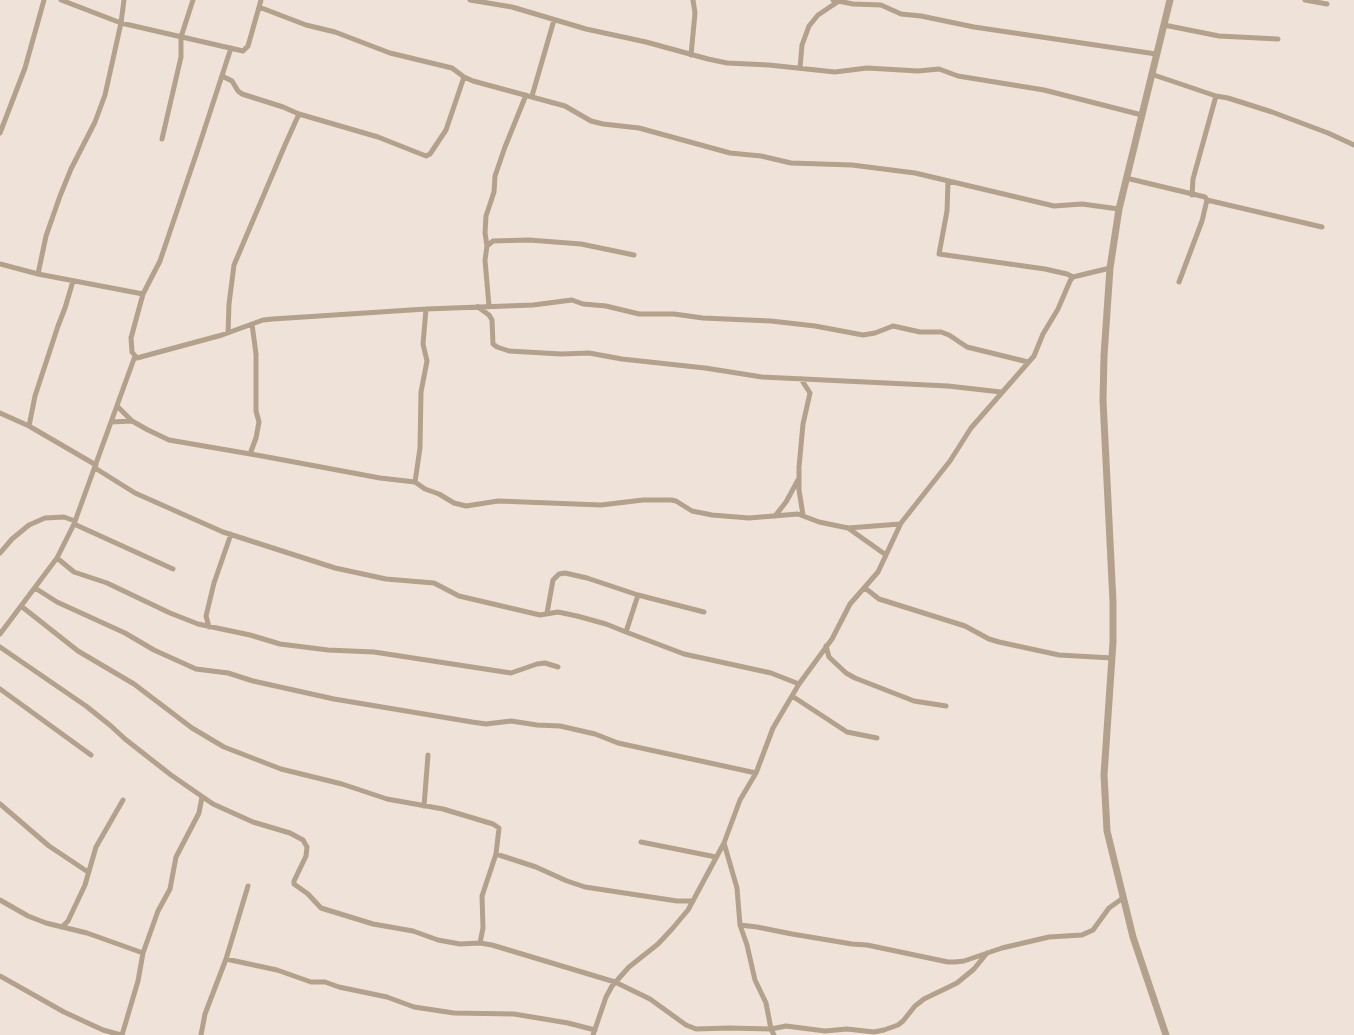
<!DOCTYPE html>
<style>
body{margin:0}
canvas{display:block;background:#eee2d9}
</style>
<canvas width="1354" height="1035"></canvas>
<script>
const ctx = document.querySelector('canvas').getContext('2d');
ctx.lineJoin = 'round';
function poly(rows) {
  const path = new Path2D();
  for (const r of rows) {
    path.moveTo(r[0], r[1]);
    for (let i = 2; i < r.length; i += 2) path.lineTo(r[i], r[i + 1]);
  }
  return path;
}
function stroke(path, color, width, dash) {
  ctx.strokeStyle = color;
  ctx.lineWidth = width;
  ctx.lineCap = dash ? 'butt' : 'round';
  ctx.setLineDash(dash || []);
  ctx.stroke(path);
}
stroke(poly([
 [61,0,121,23,243,51,248,46,261,0],
 [470,0,512,7,586,29,646,42,708,59,727,63,769,65,835,72,867,68,918,71,939,69,958,76,1044,90,1142,115],
 [833,0,853,4,881,5,901,14,921,16,974,27,1156,54],
 [1305,0,1327,4],
 [259,7,306,25,335,32,390,53,452,68,464,77,473,81,565,106,591,121,603,124,639,128,730,153,761,156,791,163,852,165,915,173,1054,206,1082,204,1119,209],
 [1164,25,1219,36,1278,39],
 [691,55,695,13,693,0],
 [800,68,802,45,809,26,818,15,839,1],
 [1151,74,1216,96,1228,98,1272,112,1328,133,1354,145],
 [222,76,232,81,238,91,242,94,283,107,299,114],
 [532,96,554,20],
 [0,133,25,68,44,0],
 [162,139,181,57,181,37,193,0],
 [1126,178,1205,197,1207,200,1202,221,1179,282],
 [948,182,947,211,939,254,1045,269,1067,274,1073,277],
 [1192,195,1193,179,1216,96],
 [1207,200,1322,227],
 [487,246,485,233,486,216,494,192,495,176,505,147,526,95],
 [0,264,38,274,143,294,160,261,199,146,231,48],
 [38,274,46,236,60,196,71,169,95,122,105,95,121,23,124,0],
 [143,294,131,338,132,352,137,358,222,335,263,320,273,319,426,309,533,305,572,300,583,304,606,306,639,314,674,314,703,318,771,321,815,326,863,335,875,333,893,326,920,332,941,332,949,335,967,347,1028,362],
 [489,306,485,260,487,246,493,241,529,240,581,244,634,255],
 [478,307,489,315,492,320,493,344,497,347,509,351,561,354,589,353,622,359,705,368,762,377,948,386,1001,392],
 [228,333,229,304,234,265,285,145,299,114,378,137,426,156,430,154,446,130,464,77],
 [801,379,810,393,803,424,799,467,799,490,803,515],
 [117,406,132,421,148,430,169,440,262,456,380,478,415,482,425,489,439,494,454,503,466,506,498,501,601,505,643,500,671,500,676,501,692,511,712,515,749,518,798,514,819,522,848,528,900,524],
 [0,413,29,426,96,465],
 [111,422,132,421],
 [29,426,35,396,58,326,65,308,73,281],
 [250,454,256,438,259,422,256,411,256,354,252,324],
 [95,468,135,493,223,532,335,568,386,579,434,583,459,596,540,615,558,612,577,616,606,624,626,632,638,595],
 [415,482,420,448,421,392,427,361,423,344,426,309],
 [775,516,786,502,798,480],
 [74,524,173,569],
 [848,528,886,555],
 [0,553,12,539,29,525,45,518,64,517,75,521],
 [57,558,74,572,107,583,170,613,198,624,250,635,280,644,328,650,374,652,511,673,537,664,545,663,558,667],
 [35,588,57,602,125,633,154,650,196,669,228,673,253,681,334,699,472,722,486,724,511,721,537,725,560,726,595,734,618,743,756,773],
 [865,588,879,599,965,626,989,639,999,642,1059,655,1112,658],
 [21,606,78,651,134,684,192,728,224,747,281,769,342,784,387,799,443,809,493,824,499,828,496,854,482,896,483,928,480,943],
 [547,613,553,580,559,574,565,573,587,578,638,595,704,612],
 [209,627,206,616,214,583,231,534],
 [626,632,684,654,771,673,799,684],
 [0,634,57,558,74,524,135,356],
 [826,646,829,657,846,673,855,678,914,701,946,706],
 [0,647,86,706,111,726,125,739,171,775,213,804,253,822,290,833,303,840,307,847,306,856,294,881,294,884,308,894,321,908,373,924,413,931,438,940,460,944,480,943,492,945,615,982,650,999,686,1025,696,1029,729,1028,771,1029,786,1026,825,1031,847,1029,874,1032,884,1030,898,1025,903,1021,915,1006,924,999,957,983,974,969,987,953],
 [0,689,91,755],
 [792,696,847,732,877,738],
 [0,804,49,846,88,872],
 [424,806,428,755],
 [641,842,716,857],
 [724,843,737,888,740,925,747,945,755,980,766,1003,771,1029,774,1035],
 [496,854,536,867,567,881,585,887,677,901,693,901],
 [0,900,28,916,46,923,87,933,143,953,138,981,122,1035],
 [740,925,757,927,792,934,852,944,867,945,948,962,955,962,964,961,1002,948,1049,937,1082,935,1093,930,1109,908,1123,898],
 [62,927,68,921,85,885,96,847,123,800],
 [143,953,158,911,170,889,176,857,199,813,202,797],
 [226,959,277,970,311,982,325,982,339,987,387,997,414,1007,454,1013,514,1014,568,1023,595,1030],
 [0,976,64,1012,103,1030,121,1035],
 [201,1035,205,1014,226,959,248,886],
 [593,1035,606,997,612,986,629,967,658,944,672,929,688,910,724,843,740,800,756,773,773,728,799,684,832,639,850,604,878,572,901,523,950,461,971,428,1034,356,1043,334,1058,309,1070,281,1073,277,1110,268]
]), '#b4a18b', 5);
stroke(poly([
 [1166,1035,1133,937,1107,831,1104,775,1113,642,1113,602,1103,400,1104,356,1110,268,1119,209,1170,0]
]), '#b4a18b', 7);
</script>
